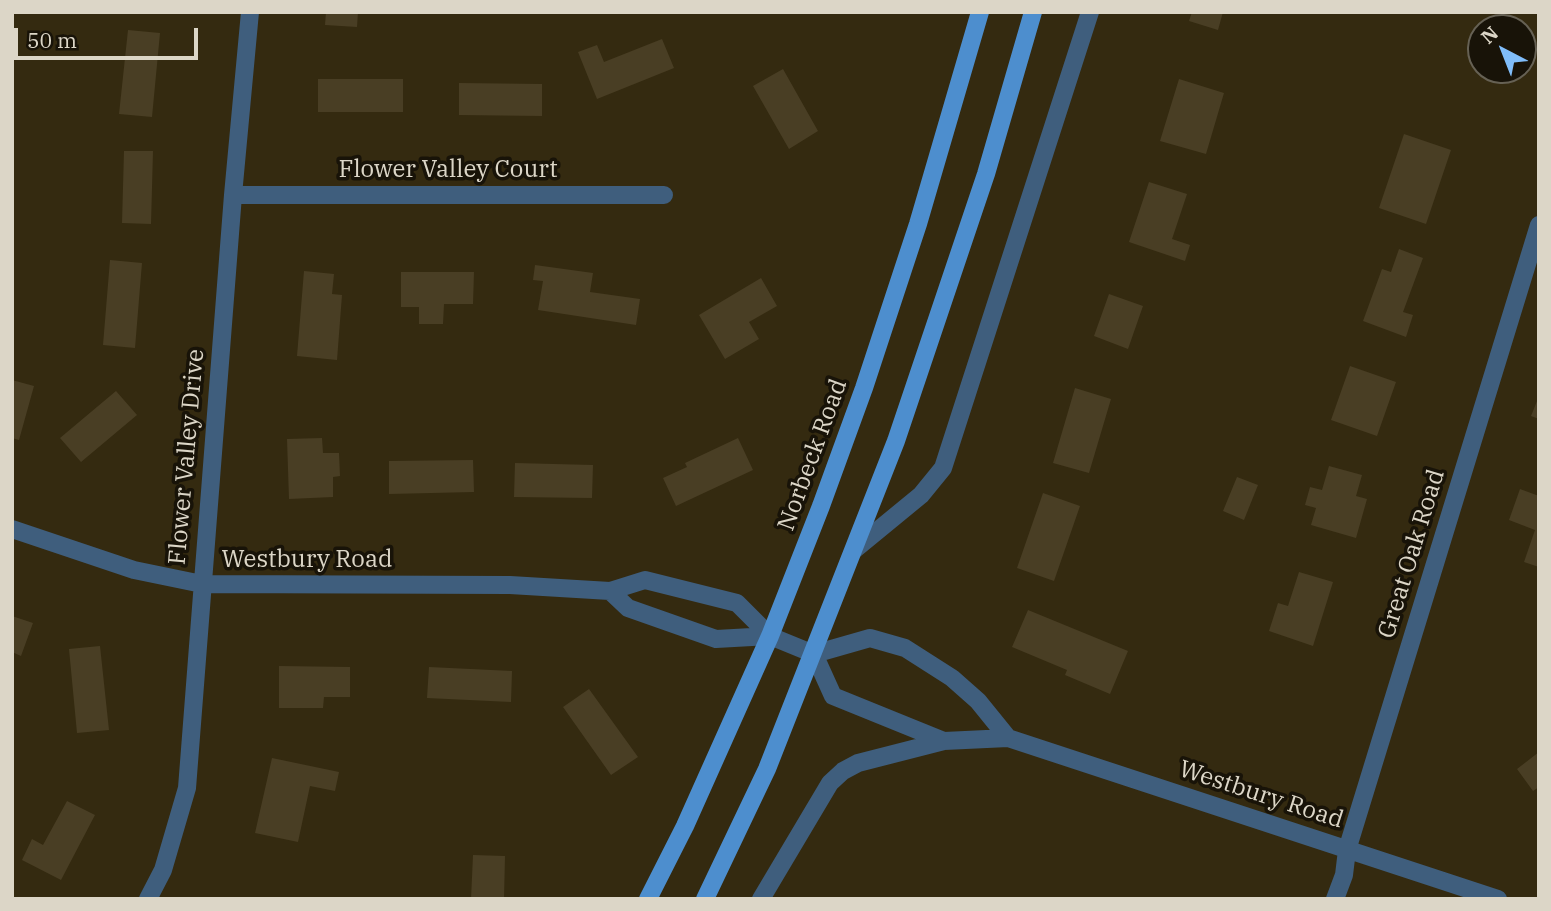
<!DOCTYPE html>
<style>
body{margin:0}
#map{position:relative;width:1551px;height:911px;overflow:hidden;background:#342a10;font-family:"IBM Plex Serif",serif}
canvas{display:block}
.frame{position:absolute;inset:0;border:14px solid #dcd6c7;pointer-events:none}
.north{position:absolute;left:1467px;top:14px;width:70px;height:70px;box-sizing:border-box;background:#181308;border:2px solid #666154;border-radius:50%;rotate:318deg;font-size:19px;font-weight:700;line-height:28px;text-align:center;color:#dcd6c7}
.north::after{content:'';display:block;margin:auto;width:24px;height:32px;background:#80bdfa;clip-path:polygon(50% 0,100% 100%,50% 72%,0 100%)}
.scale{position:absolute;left:14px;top:28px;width:184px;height:32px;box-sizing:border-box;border:4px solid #dcd6c7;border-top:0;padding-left:9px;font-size:21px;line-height:24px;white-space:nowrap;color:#dcd6c7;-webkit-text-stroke:5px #181308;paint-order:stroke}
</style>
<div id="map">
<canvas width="1551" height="911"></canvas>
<div class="frame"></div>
<div class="north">N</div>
<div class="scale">50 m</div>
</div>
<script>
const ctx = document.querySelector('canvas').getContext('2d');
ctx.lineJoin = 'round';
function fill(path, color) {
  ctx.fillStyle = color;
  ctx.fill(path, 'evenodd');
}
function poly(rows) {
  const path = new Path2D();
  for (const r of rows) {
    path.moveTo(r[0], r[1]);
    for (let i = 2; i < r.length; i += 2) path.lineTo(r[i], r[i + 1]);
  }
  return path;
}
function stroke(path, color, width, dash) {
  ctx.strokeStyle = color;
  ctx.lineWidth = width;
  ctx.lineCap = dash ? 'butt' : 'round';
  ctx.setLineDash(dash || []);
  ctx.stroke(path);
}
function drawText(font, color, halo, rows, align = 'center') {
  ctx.font = font + ' "IBM Plex Serif",serif';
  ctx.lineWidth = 7;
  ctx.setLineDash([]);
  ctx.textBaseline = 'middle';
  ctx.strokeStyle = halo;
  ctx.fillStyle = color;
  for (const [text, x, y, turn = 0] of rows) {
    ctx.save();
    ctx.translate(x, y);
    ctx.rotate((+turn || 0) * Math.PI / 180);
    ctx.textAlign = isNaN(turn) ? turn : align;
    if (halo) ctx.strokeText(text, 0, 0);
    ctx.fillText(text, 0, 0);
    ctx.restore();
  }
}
fill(poly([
 [326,12,358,12,357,27,325,25],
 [1192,12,1223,12,1218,30,1189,21],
 [128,30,160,33,152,117,119,114],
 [662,39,674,68,597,99,578,52,597,45,604,62],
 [783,69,818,131,789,149,753,86],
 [318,79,403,79,403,112,318,112],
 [1179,79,1224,93,1206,154,1160,141],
 [459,83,542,84,542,116,459,115],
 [1404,134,1451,150,1426,224,1379,208],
 [124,151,153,151,151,224,122,223],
 [1149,182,1187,194,1172,239,1190,245,1185,261,1129,242],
 [1399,249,1423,258,1403,312,1413,315,1406,337,1363,321,1382,269,1391,272],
 [110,260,142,263,135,348,103,345],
 [535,265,593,273,590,292,640,299,636,325,538,310,543,281,533,280],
 [304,271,334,274,332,294,342,295,337,360,297,356],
 [401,272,474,272,473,304,444,304,443,324,419,324,419,307,401,307],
 [761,278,777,306,749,322,759,339,725,359,699,315],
 [1109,294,1143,306,1128,349,1094,336],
 [1350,366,1396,382,1377,436,1331,420],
 [12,380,34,386,19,440,12,438],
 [1075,388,1111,399,1089,473,1053,463],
 [116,391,137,415,81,462,60,438],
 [1539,396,1539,419,1531,416],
 [322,438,323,453,339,453,340,476,333,477,333,497,289,499,287,439],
 [738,438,753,470,676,506,663,478,687,467,685,463],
 [473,460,474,492,389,494,389,461],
 [515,463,593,465,592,498,514,497],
 [1329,466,1362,475,1356,496,1367,499,1356,538,1311,525,1316,508,1305,505,1310,487,1322,490],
 [1237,477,1258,485,1244,520,1223,511],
 [1520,489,1539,496,1539,567,1524,562,1535,530,1509,520],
 [1043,493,1080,506,1054,581,1017,568],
 [1299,572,1333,582,1313,646,1269,631,1278,603,1288,606],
 [1028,610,1128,651,1110,694,1065,675,1067,670,1012,647],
 [12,616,33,623,21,656,12,652],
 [100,646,109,730,77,733,69,649],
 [279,666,350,667,350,697,324,697,323,708,279,708],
 [429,667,512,671,511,702,427,698],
 [589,689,638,757,611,775,563,707],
 [1539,752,1539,787,1533,791,1517,769],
 [272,758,339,772,335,791,310,786,298,842,255,833],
 [67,801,95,815,61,880,22,860,32,839,43,845],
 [473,855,505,856,504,899,471,899]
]), '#493e24');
stroke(poly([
 [233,195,664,195],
 [12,529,134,570,202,584,510,585,610,591,645,580,737,603,770,636,814,654,870,638,905,648,952,678,978,701,1008,738],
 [854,550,921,495,943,468,1090,12],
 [610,591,628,608,716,639,770,636],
 [814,654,833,696,944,741,1008,738,1498,899],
 [148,899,163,870,187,788,233,195,250,12],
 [761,899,830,783,843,771,858,763,944,741],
 [1335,899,1344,875,1347,850,1539,225]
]), '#3f5e7d', 18);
stroke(poly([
 [648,899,685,826,770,636,821,506,864,388,918,224,980,12],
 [705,899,767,769,896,441,986,174,1033,12]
]), '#4d8ece', 18);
drawText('24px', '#dcd6c7', '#181308', [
 ["Flower Valley Court",448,170],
 ["Norbeck Road",813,455,-70],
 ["Flower Valley Drive",187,457,-85],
 ["Great Oak Road",1412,554,-73],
 ["Westbury Road",307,560],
 ["Westbury Road",1261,795,18]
]);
</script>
